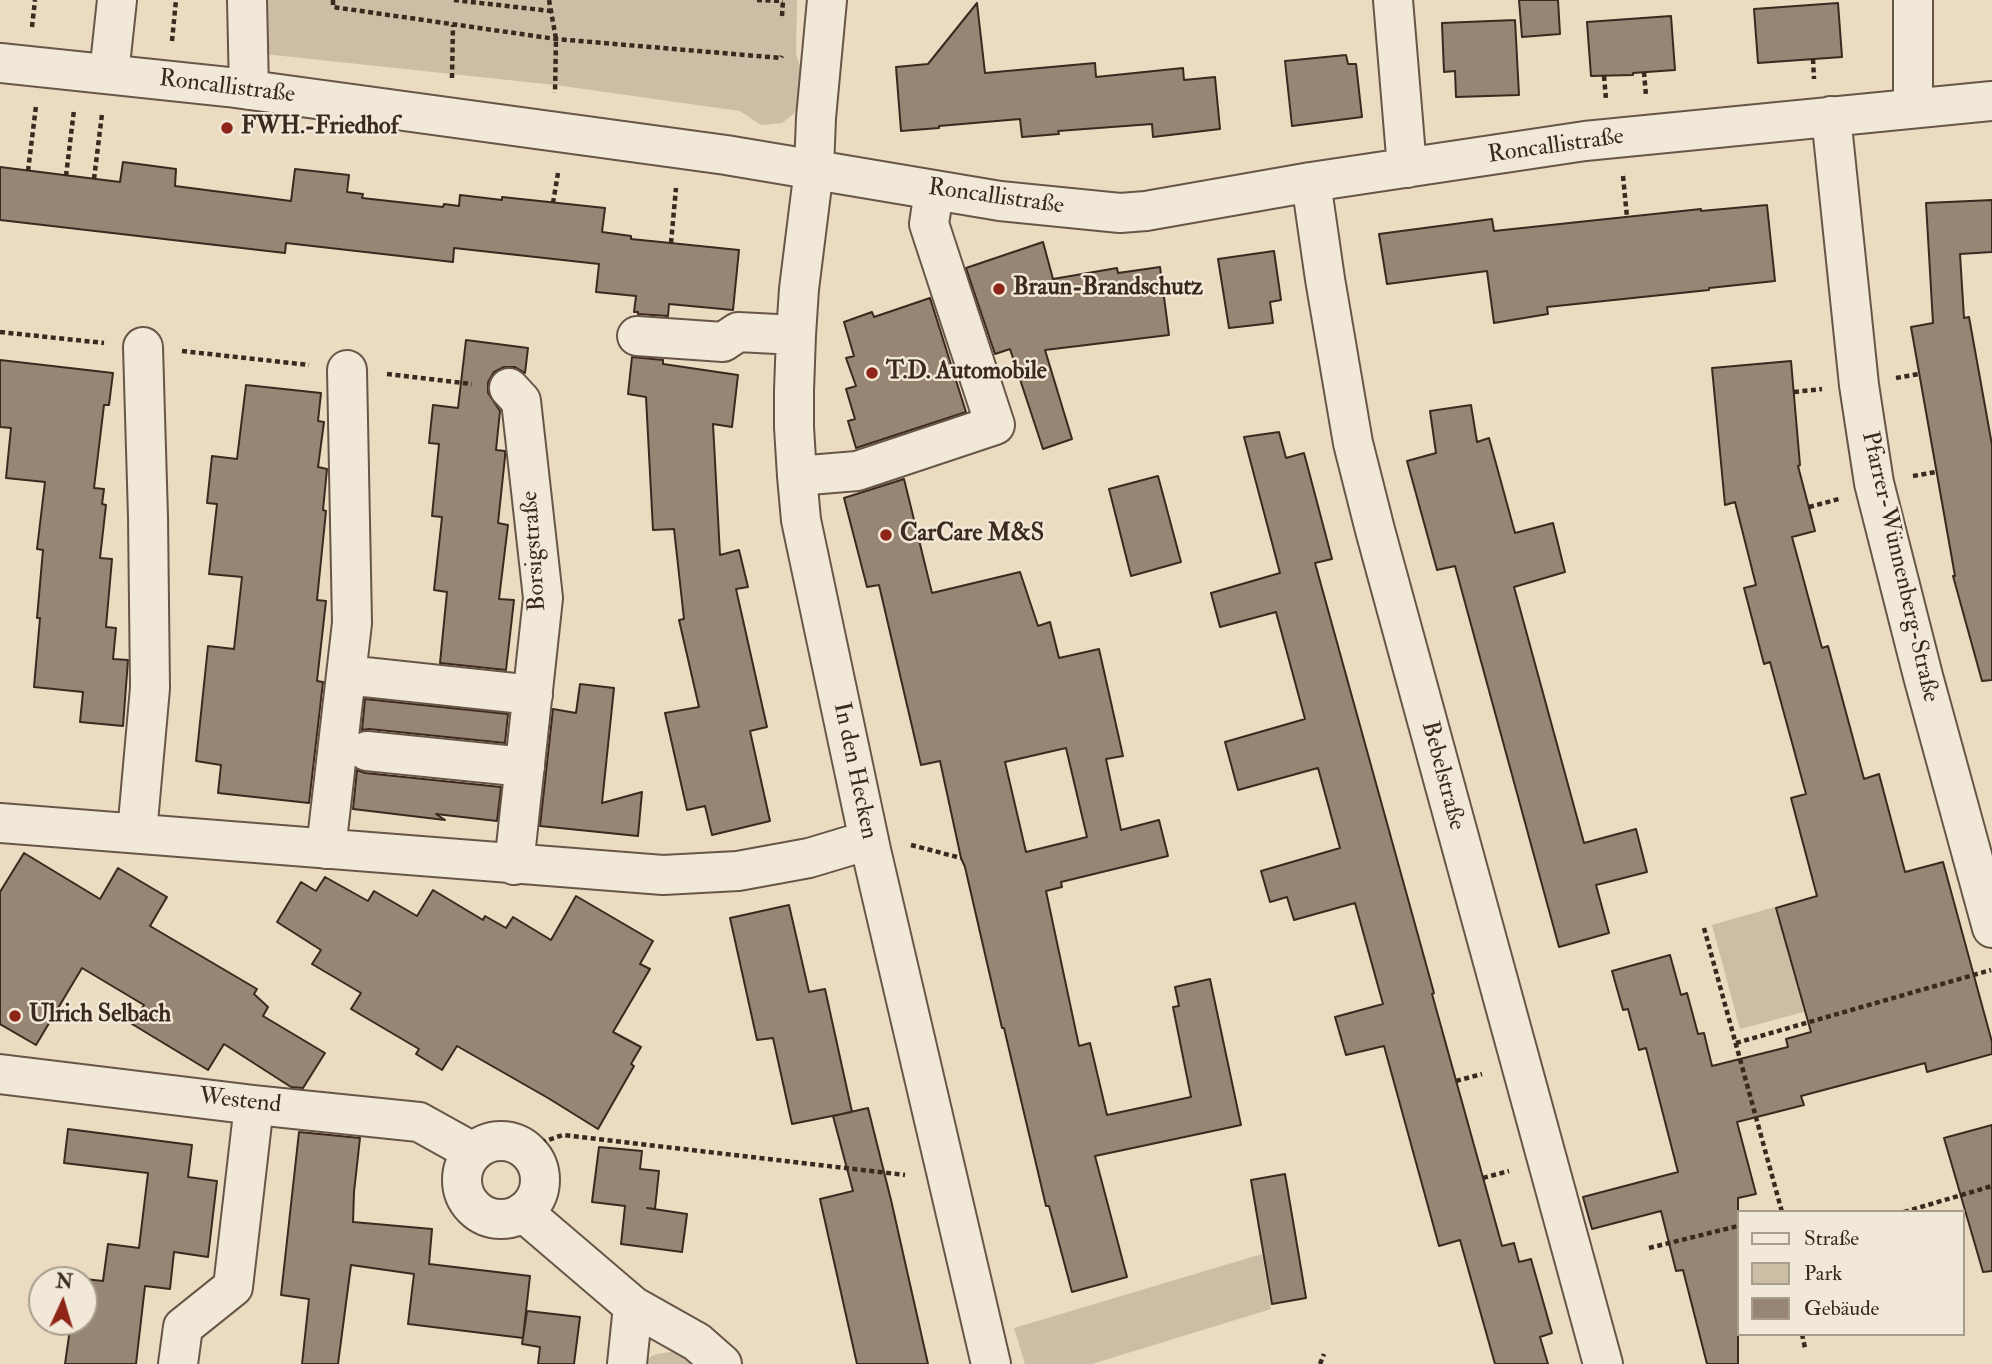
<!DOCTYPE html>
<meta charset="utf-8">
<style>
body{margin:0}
#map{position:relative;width:1992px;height:1364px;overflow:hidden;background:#eadbc1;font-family:"IM FELL Double Pica",serif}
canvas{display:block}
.legend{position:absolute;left:1737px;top:1210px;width:228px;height:126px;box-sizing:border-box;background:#f1e8d7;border:2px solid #a89c8d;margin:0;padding:9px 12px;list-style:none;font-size:21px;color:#3b291f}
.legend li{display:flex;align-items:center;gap:14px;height:35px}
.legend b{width:35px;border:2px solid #a89c8d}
.north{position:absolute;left:28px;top:1266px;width:70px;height:70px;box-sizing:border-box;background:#f1e8d7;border:2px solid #a89c8d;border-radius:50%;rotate:4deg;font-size:19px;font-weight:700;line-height:28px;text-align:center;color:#3b291f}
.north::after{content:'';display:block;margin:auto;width:24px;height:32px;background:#8f2418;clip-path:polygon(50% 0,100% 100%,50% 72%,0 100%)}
</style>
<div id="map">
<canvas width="1992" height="1364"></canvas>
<ul class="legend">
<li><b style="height:9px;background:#f1e8d7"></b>Straße</li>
<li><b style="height:19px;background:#ccbda5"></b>Park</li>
<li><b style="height:19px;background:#968673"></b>Gebäude</li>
</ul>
<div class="north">N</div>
</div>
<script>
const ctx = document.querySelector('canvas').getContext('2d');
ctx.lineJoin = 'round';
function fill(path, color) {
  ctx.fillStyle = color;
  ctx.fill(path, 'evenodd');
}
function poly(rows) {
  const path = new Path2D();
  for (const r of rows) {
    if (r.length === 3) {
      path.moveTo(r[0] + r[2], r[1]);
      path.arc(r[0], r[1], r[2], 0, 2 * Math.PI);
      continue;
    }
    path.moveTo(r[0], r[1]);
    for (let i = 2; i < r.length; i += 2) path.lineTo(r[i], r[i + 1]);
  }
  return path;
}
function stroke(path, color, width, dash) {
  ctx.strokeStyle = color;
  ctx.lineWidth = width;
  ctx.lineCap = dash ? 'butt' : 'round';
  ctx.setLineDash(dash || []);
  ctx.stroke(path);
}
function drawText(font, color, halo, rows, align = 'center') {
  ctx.font = font + ' "IM FELL Double Pica",serif';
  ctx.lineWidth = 5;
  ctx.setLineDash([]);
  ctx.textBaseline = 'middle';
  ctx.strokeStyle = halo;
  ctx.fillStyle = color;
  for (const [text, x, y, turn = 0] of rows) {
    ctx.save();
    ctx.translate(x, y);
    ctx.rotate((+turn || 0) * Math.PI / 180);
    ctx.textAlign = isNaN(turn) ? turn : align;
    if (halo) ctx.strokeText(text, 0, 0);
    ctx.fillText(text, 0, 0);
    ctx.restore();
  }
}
fill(poly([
 [264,0,797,0,796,54,802,72,797,111,782,123,761,125,740,111,555,85,264,54],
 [1775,907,1804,1012,1740,1029,1712,925],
 [1262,1254,1271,1309,1092,1364,1025,1364,1014,1328],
 [669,1352,684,1354,694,1364,642,1364,653,1355]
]), '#ccbda5');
const building = poly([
 [1519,0,1558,0,1560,34,1522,37,1519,0],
 [977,3,985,73,1095,63,1096,77,1183,68,1184,80,1215,77,1220,129,1153,137,1152,124,1058,131,1059,134,1022,137,1020,119,939,126,939,128,901,131,896,67,928,64,977,3],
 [1838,3,1842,57,1758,63,1754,9,1838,3],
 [1671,16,1675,70,1633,73,1633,75,1591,76,1587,22,1671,16],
 [1515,20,1519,95,1456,97,1455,71,1444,72,1442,23,1515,20],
 [1346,55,1348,64,1356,64,1362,117,1292,126,1285,61,1346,55],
 [123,162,176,169,175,186,291,201,295,169,349,175,347,192,363,194,362,198,443,207,444,204,459,206,460,195,502,200,502,197,605,208,602,232,631,236,631,239,739,250,733,310,669,304,668,316,638,314,638,312,634,312,636,296,596,292,599,264,454,248,453,262,286,243,285,253,0,220,0,167,120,182,123,162],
 [1992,200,1992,252,1960,254,1964,318,1969,317,1992,445,1992,680,1982,681,1953,576,1955,576,1911,327,1933,323,1926,203,1992,200],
 [1767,205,1775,281,1709,288,1709,290,1547,307,1548,314,1494,323,1487,271,1387,284,1379,234,1492,219,1494,231,1701,209,1701,211,1767,205],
 [1043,242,1053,279,1117,268,1118,273,1160,267,1169,335,1045,350,1072,439,1043,449,1010,349,995,354,966,268,1043,242],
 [1274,251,1281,300,1270,302,1273,323,1229,328,1218,259,1274,251],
 [930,298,966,412,856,448,848,421,855,419,846,389,856,386,846,358,854,356,844,322,872,312,874,317,930,298],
 [466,340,528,348,525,373,515,367,504,367,494,372,488,382,488,393,500,411,496,450,505,451,505,457,498,523,508,525,499,599,514,600,506,670,440,663,447,592,434,590,442,517,432,516,439,444,429,443,433,405,458,408,466,340],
 [632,357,663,360,663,364,738,375,732,427,713,424,720,555,739,550,748,587,736,589,767,727,750,731,770,821,712,835,705,806,687,810,665,713,699,707,679,620,684,619,674,529,653,530,646,397,628,394,632,357],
 [0,360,113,373,109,405,104,405,94,488,104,489,102,504,106,505,100,558,112,559,106,627,116,628,113,659,128,660,123,726,80,722,83,692,34,687,40,618,37,618,43,550,37,549,45,482,6,478,11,428,0,427,0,360],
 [1791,361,1800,465,1798,466,1815,531,1792,537,1822,648,1828,646,1864,779,1879,774,1905,872,1943,862,1992,1042,1992,1054,1927,1072,1925,1063,1884,1074,1801,1096,1804,1105,1737,1122,1756,1194,1738,1198,1738,1364,1707,1364,1683,1270,1676,1271,1661,1211,1592,1229,1583,1197,1678,1172,1646,1048,1639,1050,1628,1009,1623,1010,1612,971,1670,955,1681,995,1687,993,1698,1034,1704,1033,1712,1066,1788,1047,1786,1039,1811,1032,1776,908,1817,896,1791,798,1806,794,1770,662,1764,664,1744,588,1756,585,1735,502,1725,505,1712,368,1791,361],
 [246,385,321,393,318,421,324,422,318,467,327,469,323,510,326,511,317,600,326,601,317,681,323,682,309,803,218,793,221,765,196,761,208,646,234,649,242,577,209,574,217,504,207,503,212,456,237,459,246,385],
 [1471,405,1477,442,1489,438,1515,533,1553,523,1565,572,1514,587,1584,843,1636,829,1647,872,1596,885,1609,933,1559,947,1455,566,1437,570,1407,461,1436,453,1430,411,1471,405],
 [1279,432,1286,458,1304,453,1332,559,1315,563,1434,993,1432,994,1502,1246,1514,1243,1519,1262,1531,1259,1552,1333,1540,1337,1548,1364,1495,1364,1460,1240,1439,1246,1384,1046,1346,1055,1335,1017,1383,1004,1355,903,1294,920,1287,897,1270,902,1261,871,1340,848,1318,768,1238,790,1225,742,1305,719,1276,612,1220,627,1211,593,1280,573,1244,437,1279,432],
 [1158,476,1181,562,1131,576,1109,489,1158,476],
 [904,479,932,593,1020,572,1038,626,1050,622,1059,658,1099,649,1123,756,1106,759,1121,830,1159,820,1168,856,1061,882,1062,887,1046,891,1079,1046,1090,1043,1107,1115,1191,1097,1173,1007,1179,1006,1175,987,1210,979,1241,1125,1095,1156,1127,1277,1072,1292,1049,1206,1046,1206,1004,1028,1002,1028,965,867,961,858,940,761,921,765,879,585,867,587,844,498,904,479],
 [1066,748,1087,837,1026,852,1005,762,1066,748],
 [580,684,614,688,602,803,642,792,638,836,540,826,553,709,576,713,580,684],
 [365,699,508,714,505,743,369,729,362,730,365,699],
 [357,770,365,773,501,787,497,821,436,814,445,820,353,809,357,770],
 [24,853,100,899,118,868,167,897,150,926,257,989,254,994,268,1007,263,1016,325,1053,303,1088,291,1087,224,1044,208,1070,132,1024,144,1005,82,968,36,1045,0,1024,0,892,24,853],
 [325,877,368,901,374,891,417,916,433,890,483,920,485,916,506,928,513,917,551,940,576,896,653,941,640,964,650,969,613,1032,641,1047,631,1064,634,1066,598,1129,548,1098,457,1046,442,1070,416,1054,419,1049,351,1009,361,993,312,964,321,950,277,922,301,882,316,891,325,877],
 [789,905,809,992,825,989,852,1112,792,1124,773,1038,757,1040,730,918,789,905],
 [868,1108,891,1200,928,1364,857,1364,820,1199,853,1191,833,1116,868,1108],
 [1992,1125,1992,1271,1983,1272,1944,1138,1992,1125],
 [68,1129,192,1145,188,1177,217,1181,208,1257,174,1252,170,1289,145,1286,136,1364,65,1364,71,1322,84,1322,84,1280,76,1280,76,1278,103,1281,108,1244,139,1248,148,1173,64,1163,68,1129],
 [299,1132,360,1138,354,1192,353,1222,432,1229,429,1264,530,1276,523,1338,408,1324,414,1274,351,1265,338,1364,302,1364,309,1299,281,1295,299,1132],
 [599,1147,642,1151,640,1169,659,1171,655,1209,647,1208,687,1214,682,1252,621,1244,625,1206,592,1202,599,1147],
 [1285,1174,1306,1298,1272,1304,1251,1180,1285,1174],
 [527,1311,580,1317,574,1364,538,1364,540,1347,522,1344,527,1311]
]);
fill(building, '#968673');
stroke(building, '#3b291f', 2);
const minor = poly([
 [247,0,249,90],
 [827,0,816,118,814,169,799,289,796,335,794,391,794,427,797,476,801,520,871,850,991,1364],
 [1393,0,1407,168],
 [1913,0,1913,108],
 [0,63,228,87,726,155,1000,201,1120,213,1146,211,1311,182,1585,141,1992,101],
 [109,74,117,0],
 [1831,116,1859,385,1874,483,1923,676,1992,928],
 [1311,182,1325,279,1353,443,1375,530,1603,1364],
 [637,336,723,342,738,332,796,335],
 [509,388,521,401,543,598,514,865],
 [797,476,857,471,995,425,929,224,934,191],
 [346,675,533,695],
 [367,751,525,767],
 [0,823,663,875,738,871,809,858,869,840],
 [137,833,150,688,148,517,143,347],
 [326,849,352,623,347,370],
 [0,1074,254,1105,419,1122,473,1152],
 [501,1180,39],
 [523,1212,633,1306],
 [178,1364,183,1327,233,1287,254,1105],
 [627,1364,633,1306,697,1342,722,1364]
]);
stroke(minor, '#675648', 42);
stroke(poly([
 [333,0,333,7,556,39,781,58,782,56],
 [454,0,551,11],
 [549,0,556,39,555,93],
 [757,0,783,1],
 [782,16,783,0],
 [32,27,35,0],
 [172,41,176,0],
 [1813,59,1814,79],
 [1644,72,1646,96],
 [1604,76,1606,99],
 [452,78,453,25],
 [28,171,36,106],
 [66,176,74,110],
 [1623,176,1627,217],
 [94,179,102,114],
 [553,203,558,173],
 [671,243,676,188],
 [0,332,104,343],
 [182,351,309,365],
 [387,374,472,384],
 [1896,378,1919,374],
 [1794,392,1822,389],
 [1913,476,1936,472],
 [1809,507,1839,499],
 [911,845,961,858],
 [1704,928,1782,1212],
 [1736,1043,1991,970],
 [1456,1081,1482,1074],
 [525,1148,563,1135,905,1175],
 [1483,1178,1509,1171],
 [1904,1212,1992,1186],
 [1649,1248,1738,1226],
 [1802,1334,1805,1348],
 [1320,1364,1324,1354]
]), '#3b291f', 4.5, [5, 3.5]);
stroke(minor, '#f1e8d7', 38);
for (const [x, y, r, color] of [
 [227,128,7,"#8f2418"],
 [999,289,7,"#8f2418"],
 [872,373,7,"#8f2418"],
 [886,535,7,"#8f2418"],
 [15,1016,7,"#8f2418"]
]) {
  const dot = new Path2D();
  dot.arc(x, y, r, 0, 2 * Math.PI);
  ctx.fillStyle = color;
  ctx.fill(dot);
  stroke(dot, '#f1e8d7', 2.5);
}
drawText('24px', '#3b291f', '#f1e8d7', [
 ["Roncallistraße",227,88,7],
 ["Roncallistraße",1556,147,-8],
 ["Roncallistraße",996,198,8],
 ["Borsigstraße",535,551,-94],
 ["Pfarrer-Wünnenberg-Straße",1899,567,77],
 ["In den Hecken",854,771,78],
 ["Bebelstraße",1442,776,75],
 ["Westend",240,1102,6]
]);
drawText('bold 24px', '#3b291f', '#f1e8d7', [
 ["FWH.-Friedhof",241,128],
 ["Braun-Brandschutz",1013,289],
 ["T.D. Automobile",886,373],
 ["CarCare M&S",900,535],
 ["Ulrich Selbach",29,1016]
], 'left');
</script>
